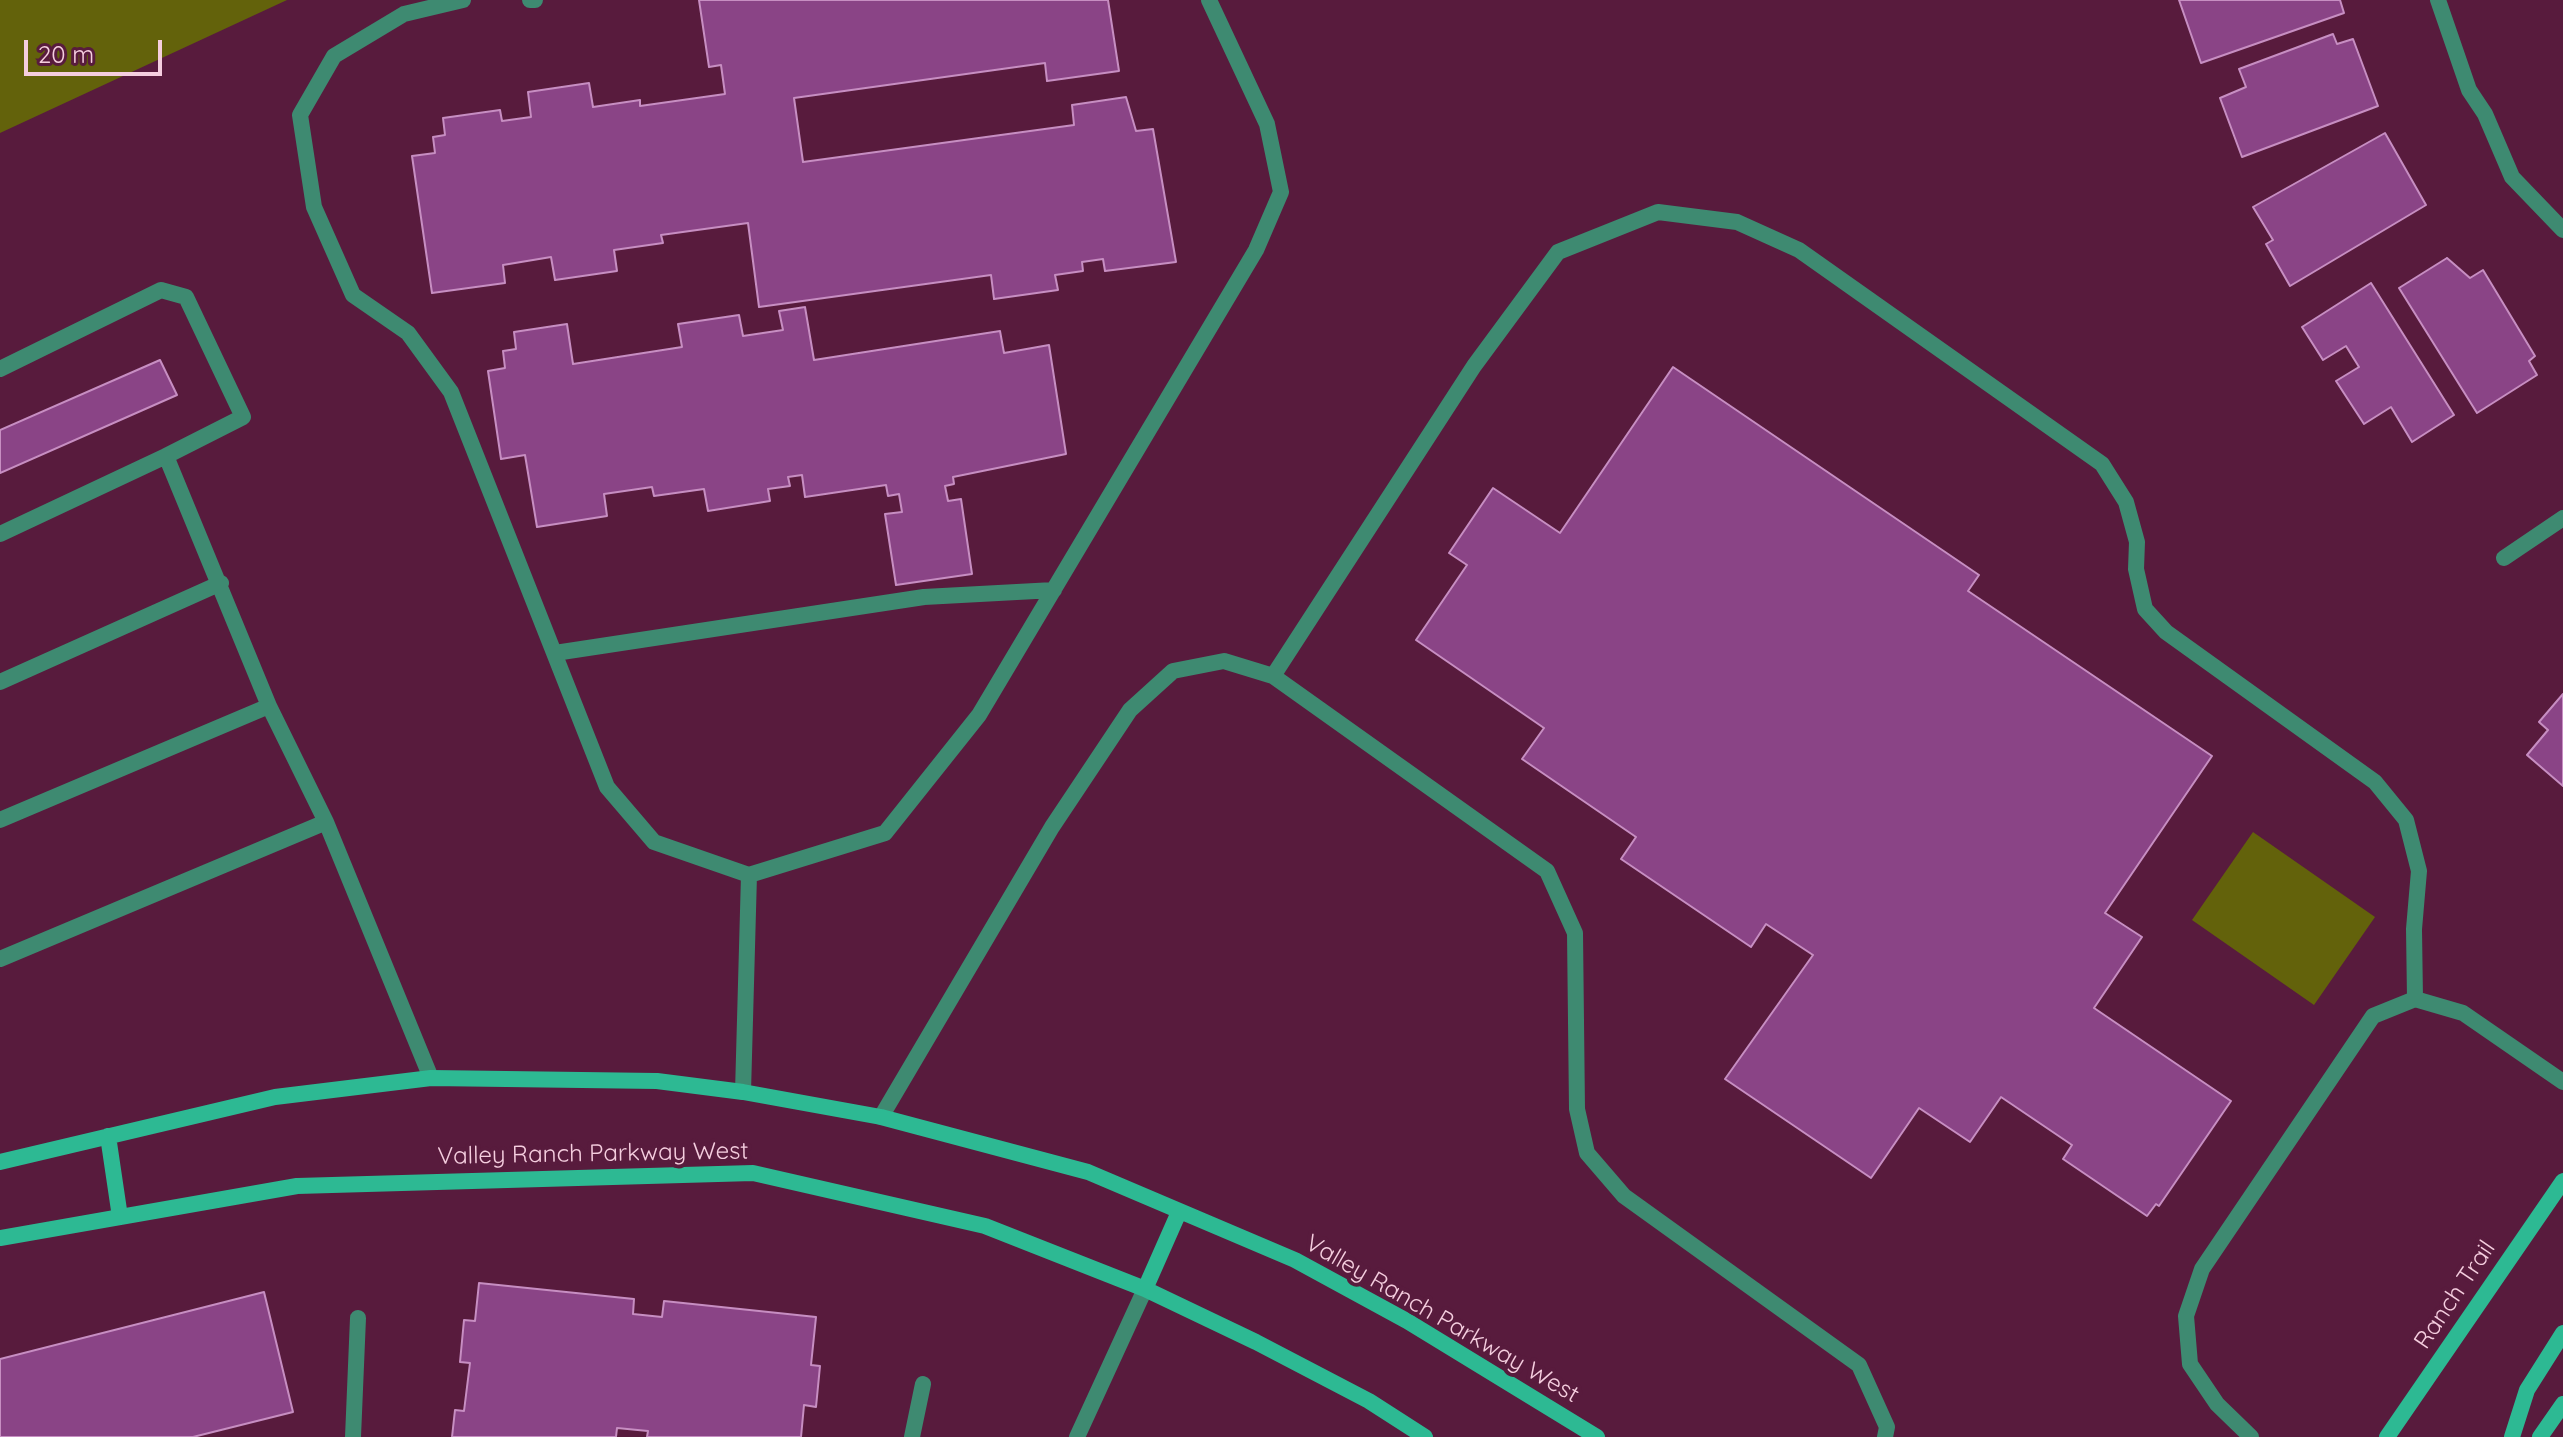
<!DOCTYPE html>
<style>
body{margin:0}
#map{position:relative;width:2563px;height:1437px;overflow:hidden;background:#581b3d;font-family:Quicksand,sans-serif}
canvas{display:block}
.scale{position:absolute;left:24px;top:40px;width:138px;height:36px;box-sizing:border-box;border:4px solid #f5cedf;border-top:0;padding-left:10px;font-size:24px;line-height:28px;white-space:nowrap;color:#f5cedf;-webkit-text-stroke:6px #581b3d;paint-order:stroke}
</style>
<div id="map">
<canvas width="2563" height="1437"></canvas>
<div class="scale">20 m</div>
</div>
<script>
const ctx = document.querySelector('canvas').getContext('2d');
ctx.lineJoin = 'round';
function fill(path, color) {
  ctx.fillStyle = color;
  ctx.fill(path, 'evenodd');
}
function poly(rows) {
  const path = new Path2D();
  for (const r of rows) {
    path.moveTo(r[0], r[1]);
    for (let i = 2; i < r.length; i += 2) path.lineTo(r[i], r[i + 1]);
  }
  return path;
}
function stroke(path, color, width, dash) {
  ctx.strokeStyle = color;
  ctx.lineWidth = width;
  ctx.lineCap = dash ? 'butt' : 'round';
  ctx.setLineDash(dash || []);
  ctx.stroke(path);
}
function drawText(font, color, halo, rows, align = 'center') {
  ctx.font = font + ' Quicksand,sans-serif';
  ctx.lineWidth = 8;
  ctx.setLineDash([]);
  ctx.textBaseline = 'middle';
  ctx.strokeStyle = halo;
  ctx.fillStyle = color;
  for (const [text, x, y, turn = 0] of rows) {
    ctx.save();
    ctx.translate(x, y);
    ctx.rotate((+turn || 0) * Math.PI / 180);
    ctx.textAlign = isNaN(turn) ? turn : align;
    if (halo) ctx.strokeText(text, 0, 0);
    ctx.fillText(text, 0, 0);
    ctx.restore();
  }
}
fill(poly([
 [0,0,287,0,0,133],
 [2253,832,2375,917,2314,1005,2192,920]
]), '#63620b');
const building = poly([
 [699,0,1108,0,1119,71,1047,81,1045,63,794,98,803,162,1074,125,1072,105,1126,97,1136,131,1153,129,1176,262,1105,271,1103,259,1082,262,1083,271,1055,275,1058,290,994,299,991,275,759,307,748,223,661,235,663,243,614,250,617,271,555,280,551,257,503,265,505,283,432,293,412,156,435,153,433,137,445,135,443,118,500,110,502,121,531,117,528,92,589,83,593,107,640,100,640,106,725,94,721,65,709,67,699,0],
 [2179,0,2340,0,2344,13,2201,63,2179,0],
 [2333,34,2337,44,2353,39,2378,106,2242,157,2220,98,2246,87,2239,69,2333,34],
 [2385,133,2426,205,2290,286,2266,244,2273,240,2253,207,2385,133],
 [2447,258,2470,278,2483,270,2535,356,2529,361,2537,375,2477,413,2399,288,2447,258],
 [2371,283,2454,415,2412,442,2391,407,2364,424,2336,381,2359,367,2346,346,2323,360,2302,327,2371,283],
 [805,307,814,360,1000,331,1004,353,1049,345,1066,454,953,477,954,484,945,486,948,501,961,499,972,574,896,585,885,514,902,512,899,494,888,496,886,485,805,497,802,475,788,477,790,486,768,489,770,501,708,511,704,489,654,496,652,487,604,494,607,516,537,527,525,455,501,459,488,371,505,368,503,351,516,349,514,332,567,324,573,364,682,347,678,324,739,315,743,336,783,330,779,311,805,307],
 [160,360,177,395,0,473,0,430,160,360],
 [1673,367,1979,575,1968,591,2212,756,2105,913,2142,937,2094,1008,2231,1101,2159,1206,2156,1204,2147,1216,2063,1159,2072,1145,2001,1097,1970,1142,1919,1108,1871,1178,1725,1079,1813,955,1766,924,1751,947,1621,859,1636,837,1522,759,1544,728,1416,640,1467,565,1449,553,1493,488,1560,533,1673,367],
 [2563,694,2563,786,2527,755,2548,730,2539,722,2563,694],
 [479,1283,634,1299,633,1314,662,1317,664,1301,816,1317,811,1365,820,1366,816,1407,804,1405,801,1437,647,1437,648,1431,617,1428,616,1437,452,1437,455,1410,464,1411,470,1363,460,1362,464,1320,475,1321,479,1283],
 [264,1292,293,1412,193,1437,0,1437,0,1359,264,1292]
]);
fill(building, '#8a4486');
stroke(building, '#c78ec2', 2);
stroke(poly([
 [463,0,404,14,334,56,300,115,314,207,353,295,408,333,451,392,607,787,654,842,749,875,885,833,979,715,1256,250,1281,192,1267,124,1209,0],
 [530,0,535,0],
 [0,369,161,290,186,297,243,417,166,456],
 [0,534,166,456,269,706,326,822,431,1078],
 [555,653,924,597,1054,590],
 [1273,676,1474,366,1558,252,1658,212,1737,222,1799,250,2102,464,2126,502,2137,542,2136,569,2145,609,2166,632,2375,782,2406,820,2419,871,2414,929,2415,999],
 [0,682,221,583],
 [0,820,269,706],
 [0,959,326,822],
 [743,1092,749,875],
 [881,1117,1052,827,1130,710,1173,671,1224,661,1273,676,1547,871,1575,933,1577,1109,1587,1153,1624,1196,1859,1365,1887,1427,1885,1437],
 [353,1437,358,1318],
 [912,1437,923,1384],
 [1077,1437,1145,1289],
 [2251,1437,2217,1404,2190,1364,2186,1316,2202,1269,2373,1016,2415,999,2463,1013,2563,1082]
]), '#3e8a71', 16);
stroke(poly([
 [2438,0,2469,90,2485,114,2512,177,2563,230],
 [2504,558,2563,518]
]), '#3e8a71', 16);
stroke(poly([
 [108,1136,120,1217],
 [0,1162,275,1097,431,1078,657,1081,743,1092,881,1117,1088,1172,1295,1260,1407,1321,1597,1437],
 [0,1238,297,1186,753,1173,985,1226,1145,1289,1256,1342,1369,1401,1425,1437],
 [1145,1289,1179,1212],
 [2387,1437,2563,1181],
 [2512,1437,2527,1390,2563,1333],
 [2540,1437,2563,1404]
]), '#2db993', 16);
drawText('24px', '#f5cedf', '#581b3d', [
 ["Valley Ranch Parkway West",593,1154,-1],
 ["Ranch Trail",2455,1295,-56],
 ["Valley Ranch Parkway West",1442,1319,30]
]);
</script>
